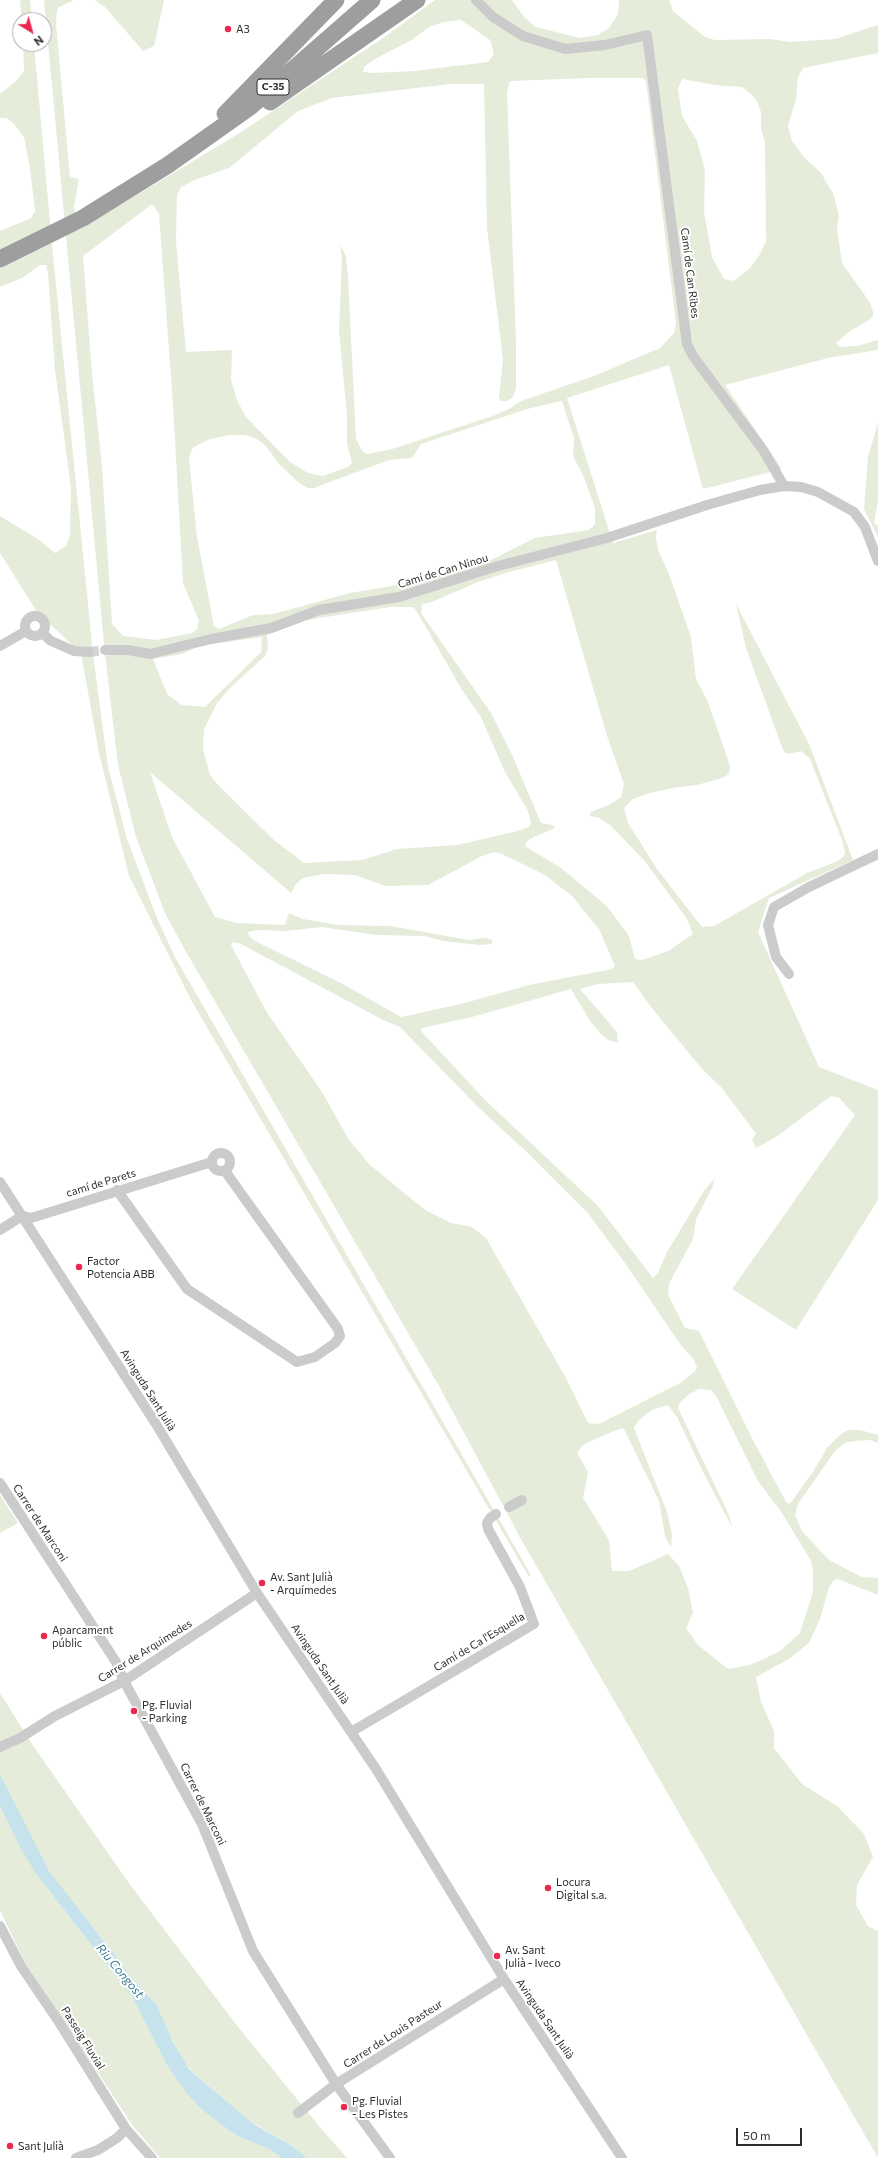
<!DOCTYPE html>
<meta charset="utf-8">
<style>
body{margin:0}
#map{position:relative;width:878px;height:2158px;overflow:hidden;background:#fff;font-family:Commissioner,sans-serif}
canvas{display:block}
.north{position:absolute;left:12px;top:12px;width:40px;height:40px;box-sizing:border-box;background:#fff;border:1px solid #ababab;border-radius:50%;rotate:143deg;font-size:11px;font-weight:700;line-height:16px;text-align:center;color:#2e2e2e}
.north::after{content:'';display:block;margin:auto;width:14px;height:18px;background:#ec284f;clip-path:polygon(50% 0,100% 100%,50% 72%,0 100%)}
.scale{position:absolute;left:736px;top:2128px;width:66px;height:18px;box-sizing:border-box;border:2px solid #2e2e2e;border-top:0;padding-left:5px;font-size:12px;line-height:14px;white-space:nowrap;color:#2e2e2e;-webkit-text-stroke:3px #fff;paint-order:stroke}
</style>
<div id="map">
<canvas width="878" height="2158"></canvas>
<div class="north">N</div>
<div class="scale">50 m</div>
</div>
<script>
const ctx = document.querySelector('canvas').getContext('2d');
ctx.lineJoin = 'round';
function fill(path, color) {
  ctx.fillStyle = color;
  ctx.fill(path, 'evenodd');
}
function poly(rows) {
  const path = new Path2D();
  for (const r of rows) {
    if (r.length === 3) {
      path.moveTo(r[0] + r[2], r[1]);
      path.arc(r[0], r[1], r[2], 0, 2 * Math.PI);
      continue;
    }
    path.moveTo(r[0], r[1]);
    for (let i = 2; i < r.length; i += 2) path.lineTo(r[i], r[i + 1]);
  }
  return path;
}
function stroke(path, color, width, dash) {
  ctx.strokeStyle = color;
  ctx.lineWidth = width;
  ctx.lineCap = dash ? 'butt' : 'round';
  ctx.setLineDash(dash || []);
  ctx.stroke(path);
}
function drawText(font, color, halo, rows, align = 'center') {
  ctx.font = font + ' Commissioner,sans-serif';
  ctx.lineWidth = 4;
  ctx.setLineDash([]);
  ctx.textBaseline = 'middle';
  ctx.strokeStyle = halo;
  ctx.fillStyle = color;
  for (const [text, x, y, turn = 0] of rows) {
    ctx.save();
    ctx.translate(x, y);
    ctx.rotate((+turn || 0) * Math.PI / 180);
    ctx.textAlign = isNaN(turn) ? turn : align;
    if (halo) ctx.strokeText(text, 0, 0);
    ctx.fillText(text, 0, 0);
    ctx.restore();
  }
}
fill(poly([
 [20,0,30,0,32,20,22,20],
 [44,0,74,0,59,7,57,10,56,23,70,177,79,179,74,207,79,230,238,134,383,38,435,0,512,0,525,18,536,27,580,38,598,35,609,28,618,14,619,0,669,0,673,11,705,37,715,40,770,39,790,42,835,39,878,25,878,53,803,68,798,77,796,99,788,126,792,141,804,157,821,173,834,195,839,216,837,227,842,263,869,301,873,311,873,316,869,320,850,331,836,343,840,347,857,346,878,340,878,350,828,358,725,385,782,469,703,489,669,365,567,398,613,543,657,530,656,538,658,550,669,574,691,637,696,679,708,702,730,766,729,774,722,778,697,785,672,788,650,793,633,799,624,808,628,823,657,869,702,927,714,926,807,873,838,861,844,856,845,852,842,840,810,759,801,751,789,754,785,753,783,750,746,648,736,604,809,744,853,860,769,898,758,932,819,1067,878,1090,878,1200,796,1330,732,1289,855,1115,839,1098,831,1096,776,1137,756,1148,752,1140,756,1133,751,1127,721,1087,703,1070,651,1007,633,982,598,984,580,989,617,1032,618,1043,608,1040,601,1034,590,1021,571,989,472,1017,422,1028,421,1031,485,1100,598,1206,653,1278,658,1273,667,1252,704,1191,715,1178,712,1188,696,1219,693,1239,669,1284,668,1295,685,1328,699,1331,754,1442,786,1502,789,1504,792,1501,813,1472,827,1448,842,1433,848,1430,860,1430,878,1435,878,1443,870,1440,854,1441,845,1443,835,1451,798,1504,795,1515,802,1531,829,1560,862,1577,878,1578,878,1595,838,1579,834,1580,829,1587,820,1619,809,1643,789,1659,756,1677,761,1702,774,1731,774,1748,802,1784,837,1806,864,1834,873,1857,857,1885,856,1905,868,1926,878,1931,878,2158,522,1541,439,1386,185,950,165,913,136,837,118,765,105,654],
 [461,20,490,40,494,54,488,62,414,71,373,73,363,72,364,67,373,60,412,40,429,27,444,22],
 [589,78,643,78,646,81,676,323,674,333,660,348,594,376,521,401,509,409,493,416,392,449,368,454,363,452,356,439,348,277,346,256,340,245,342,257,339,331,347,416,347,444,352,463,348,467,323,476,308,473,290,462,246,417,237,400,231,380,232,350,186,352,176,242,177,195,181,187,197,179,229,168,298,111,332,98,450,84,484,84,487,228,503,360,499,397,501,401,507,401,512,398,516,389,516,341,507,92,510,81],
 [682,79,715,85,742,87,750,93,757,101,761,112,761,128,765,142,766,241,760,254,750,268,734,281,724,279,712,257,704,212,705,171,697,141,682,116,678,89],
 [151,205,153,205,159,214,173,404,183,583,199,621,197,629,192,633,156,640,123,636,112,624,102,466,92,374,83,256],
 [562,401,574,438,573,456,583,475,595,508,595,524,589,530,535,538,489,561,460,571,391,586,350,593,273,614,253,615,219,629,214,626,197,537,189,458,192,449,196,446,210,439,230,435,245,435,255,438,264,444,280,465,299,483,308,488,314,488,389,460,410,458,413,457,421,444,527,409],
 [556,560,607,736,624,784,621,797,611,804,593,811,590,813,590,816,599,818,610,825,644,860,687,919,693,934,668,951,642,960,635,959,629,936,607,906,561,868,525,846,526,842,532,838,555,828,552,825,541,823,513,757,491,713,421,613,422,604,432,602,478,582,509,572],
 [390,607,413,607,416,610,462,690,481,717,504,770,528,811,531,823,529,827,514,832,457,845,397,849,362,860,304,863,274,840,218,785,210,775,203,749,204,729,217,703,232,686,265,656,268,648,267,635,307,620],
 [262,637,261,652,205,707,182,705,167,694,153,659,182,654,197,647,212,644],
 [150,772,291,893,296,884,303,878,324,874,355,875,385,886,428,885,482,856,494,852,502,854,545,875,572,896,599,929,615,966,612,969,529,985,461,1004,401,1017,341,983,255,941,249,936,248,932,259,930,286,931,321,927,377,935,425,936,443,941,480,945,492,944,492,940,485,938,469,940,390,926,338,925,303,919,289,913,285,925,237,923,215,917,172,837],
 [233,942,239,943,385,1021,400,1027,479,1108,530,1155,587,1212,625,1263,680,1344,694,1360,697,1367,695,1371,682,1382,599,1424,588,1423,567,1380,486,1238,472,1227,451,1223,425,1210,369,1164,349,1140,322,1092,266,1011,231,945],
 [699,1389,711,1390,716,1396,758,1481,782,1513,811,1561,813,1571,813,1592,800,1633,780,1651,762,1660,749,1665,728,1669,698,1645,686,1628,693,1613,688,1588,679,1566,668,1554,629,1571,612,1571,609,1540,583,1498,588,1472,577,1453,583,1445,595,1439,622,1428,625,1431,659,1501,665,1536,671,1548,672,1535,667,1512,634,1428,638,1421,652,1410,668,1405,677,1417,704,1474,732,1527,729,1515,678,1408,679,1404,688,1395],
 [95,0,164,0,154,46,143,51,105,7],
 [23,44,34,44,53,255,93,654,108,767,127,839,157,918,175,957,515,1547,531,1575,529,1577,191,1000,129,876,99,753,81,653,37,612,0,553,0,516,41,541,55,553,66,546,70,536,71,488,55,370,48,274,46,265,40,265,22,278,0,287,0,231,31,218,35,211,30,168,24,137,13,123,6,118,0,118,0,94,15,82,24,71],
 [878,423,878,500,874,524,878,525,878,537,864,509,868,457],
 [0,1495,18,1523,0,1533],
 [0,1693,32,1744,131,1886,239,2028,319,2126,347,2158,307,2158,292,2146,248,2120,193,2072,184,2062,150,1997,136,1983,76,1908,49,1871,34,1843,0,1774],
 [0,1806,37,1875,132,1997,168,2067,187,2094,203,2111,237,2136,269,2149,282,2158,160,2158,133,2126,23,1959,0,1910]
]), '#e6ecda');
fill(poly([
 [0,1774,49,1871,136,1983,156,2004,173,2042,189,2069,252,2123,292,2146,307,2158,282,2158,269,2149,237,2136,203,2111,187,2094,168,2067,132,1997,37,1875,22,1851,0,1806]
]), '#c6e2ed');
stroke(poly([
 [89,652,105,650]
]), '#d5d5d5', 10, [10, 5]);
stroke(poly([
 [476,0,493,17,523,36,565,49,605,45,647,35,687,344,693,356,763,450,784,486],
 [35,626,10],
 [42,633,51,641,74,651,89,652],
 [0,646,26,631],
 [105,650,128,650,150,654,211,639,271,628,319,610,399,597,498,566,607,538,707,505,760,490,784,486,801,487,818,492,854,512,865,527,878,561],
 [789,974,776,957,768,925,774,907,809,887,878,854],
 [221,1162,9],
 [0,1182,156,1424,257,1593,376,1769,504,1979,622,2158],
 [117,1190,187,1289,297,1362,315,1357,335,1343,340,1336,338,1329,225,1171],
 [0,1230,22,1216,31,1218,212,1162],
 [0,1483,116,1662,124,1681,202,1824,253,1951,336,2084,390,2158],
 [509,1507,522,1500],
 [351,1732,534,1624,520,1587,488,1529,487,1523,490,1518,496,1514],
 [0,1747,20,1738,55,1716,124,1681,257,1593],
 [0,1926,21,1966,59,2022,126,2129,152,2158],
 [298,2113,336,2084,504,1979],
 [76,2158,98,2150,117,2138,126,2129]
]), '#cbcbcb', 10);
stroke(poly([
 [270,102,417,0],
 [225,114,336,0],
 [0,259,83,218,168,165,250,107,372,0]
]), '#9e9e9e', 17);
for (const [x, y, r, color] of [
 [228,29,4,"#ec284f"],
 [79,1267,4,"#ec284f"],
 [262,1583,4,"#ec284f"],
 [44,1636,4,"#ec284f"],
 [134,1711,4,"#ec284f"],
 [548,1888,4,"#ec284f"],
 [497,1956,4,"#ec284f"],
 [344,2107,4,"#ec284f"],
 [10,2146,4,"#ec284f"]
]) {
  const dot = new Path2D();
  dot.arc(x, y, r, 0, 2 * Math.PI);
  ctx.fillStyle = color;
  ctx.fill(dot);
  stroke(dot, '#fff', 1.5);
}
for (const [x, y, w] of [
 [273,87,32]
]) {
  const box = new Path2D();
  box.roundRect(x - w / 2, y - 8, w, 16, 3);
  ctx.fillStyle = '#fff';
  ctx.fill(box);
  stroke(box, '#2e2e2e', 1);
}
drawText('bold 10px', '#2e2e2e', null, [
 ["C-35",273,87]
]);
drawText('11px', '#2e2e2e', '#fff', [
 ["A3",236,29],
 ["Factor",87,1261],
 ["Potencia ABB",87,1274],
 ["Av. Sant Julià",270,1577],
 ["- Arquímedes",270,1590],
 ["Aparcament",52,1630],
 ["públic",52,1643],
 ["Pg. Fluvial",142,1705],
 ["- Parking",142,1718],
 ["Locura",556,1882],
 ["Digital s.a.",556,1895],
 ["Av. Sant",505,1950],
 ["Julià - Iveco",505,1963],
 ["Pg. Fluvial",352,2101],
 ["- Les Pistes",352,2114],
 ["Sant Julià",18,2146]
], 'left');
drawText('11px', '#2e2e2e', '#fff', [
 ["Camí de Can Ribes",690,273,83],
 ["Camí de Can Ninou",443,571,-17],
 ["camí de Parets",101,1183,-17],
 ["Avinguda Sant Julià",148,1390,58],
 ["Carrer de Marconi",40,1523,57],
 ["Camí de Ca l'Esquella",479,1642,-31],
 ["Carrer de Arquimedes",145,1651,-32],
 ["Avinguda Sant Julià",320,1664,56],
 ["Carrer de Marconi",203,1804,64],
 ["Avinguda Sant Julià",545,2019,56],
 ["Carrer de Louis Pasteur",393,2034,-33],
 ["Passeig Fluvial",83,2038,58]
]);
drawText('italic 12px', '#397b93', '#fff', [
 ["Riu Congost",120,1971,50]
]);
</script>
